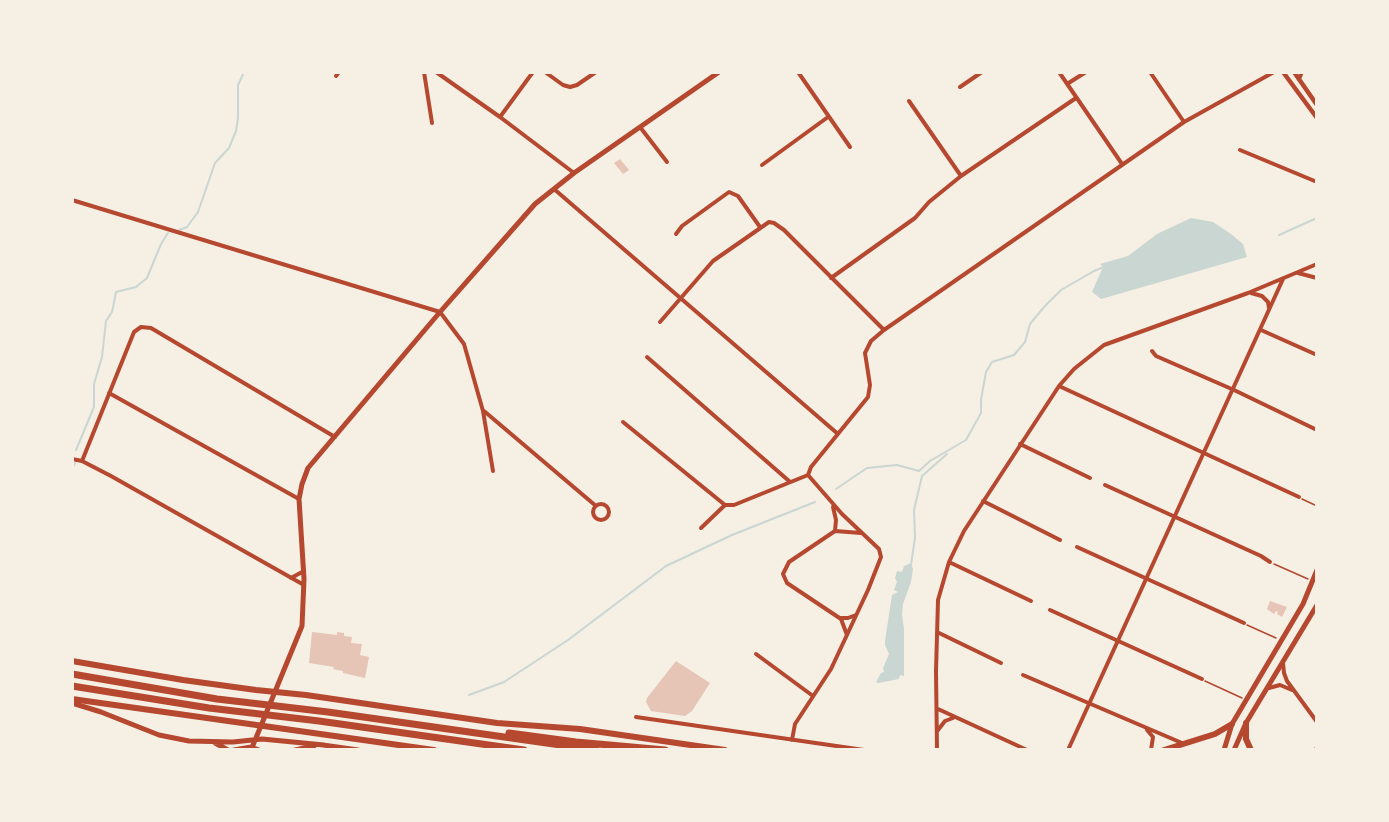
<!DOCTYPE html>
<style>
body{margin:0}
#map{position:relative;width:1389px;height:822px;overflow:hidden;background:#f6efe4;font-family:Rubik,sans-serif}
canvas{display:block}
.frame{position:absolute;inset:0;border:74px solid #f6efe4;pointer-events:none}
</style>
<div id="map">
<canvas width="1389" height="822"></canvas>
<div class="frame"></div>
</div>
<script>
const ctx = document.querySelector('canvas').getContext('2d');
ctx.lineJoin = 'round';
function fill(path, color) {
  ctx.fillStyle = color;
  ctx.fill(path, 'evenodd');
}
function poly(rows) {
  const path = new Path2D();
  for (const r of rows) {
    if (r.length === 3) {
      path.moveTo(r[0] + r[2], r[1]);
      path.arc(r[0], r[1], r[2], 0, 2 * Math.PI);
      continue;
    }
    path.moveTo(r[0], r[1]);
    for (let i = 2; i < r.length; i += 2) path.lineTo(r[i], r[i + 1]);
  }
  return path;
}
function stroke(path, color, width, dash) {
  ctx.strokeStyle = color;
  ctx.lineWidth = width;
  ctx.lineCap = dash ? 'butt' : 'round';
  ctx.setLineDash(dash || []);
  ctx.stroke(path);
}
fill(poly([
 [1191,218,1213,222,1231,234,1243,244,1247,257,1101,299,1092,292,1103,267,1100,264,1128,256,1157,234],
 [911,563,913,569,911,582,903,604,902,615,904,629,904,676,900,675,899,679,878,683,876,682,881,673,884,672,883,668,889,654,885,645,885,641,892,595,898,592,894,590,897,582,895,578,897,571,902,572,904,566]
]), '#c9d6d2');
stroke(poly([
 [179,230,187,227,198,212,215,163,229,148,236,131,238,118,238,85,244,72],
 [1279,235,1317,218],
 [76,450,94,407,94,384,102,357,106,321,112,312,116,292,136,287,147,278,161,244,168,233],
 [72,469,75,463],
 [836,489,867,468,897,465,919,471,930,461,966,440,981,413,981,400,986,372,992,362,1014,355,1025,342,1030,324,1044,307,1061,290,1094,271,1104,267],
 [911,565,915,538,914,510,922,476,947,454],
 [469,695,504,682,568,640,666,566,732,535,815,502]
]), '#c9d6d2', 2);
fill(poly([
 [620,159,629,170,623,174,614,163],
 [1270,601,1287,607,1282,617,1277,614,1278,612,1276,611,1274,614,1267,609],
 [312,632,337,635,337,632,344,633,344,636,352,637,351,643,362,644,360,655,369,657,365,678,343,673,343,671,333,669,334,667,309,663],
 [676,661,710,683,692,711,685,716,651,711,646,702,647,698]
]), '#e6c5b7');
stroke(poly([
 [1302,499,1317,506],
 [1274,564,1308,579],
 [1247,625,1276,638],
 [1205,681,1242,698]
]), '#b5482f', 1.5);
stroke(poly([
 [424,72,432,123],
 [436,72,500,117,574,173],
 [545,72,563,85,570,87,577,85,596,72],
 [798,72,850,147],
 [1059,72,1122,164],
 [1150,72,1184,122],
 [336,76,339,72],
 [1299,79,1302,72],
 [1067,84,1086,72],
 [960,87,982,72],
 [909,101,961,176],
 [500,117,533,72],
 [640,127,667,162],
 [1240,150,1317,182],
 [762,165,828,117],
 [554,189,838,434],
 [72,200,440,312,464,344,483,411,493,471],
 [676,234,682,226,729,192,738,196,760,227],
 [1298,273,1317,278],
 [831,278,915,218,929,202,961,176,1076,98],
 [1251,293,1262,296,1268,302,1269,308],
 [660,322,713,261,769,222,774,223,784,230,884,330],
 [1261,330,1317,355],
 [1152,351,1156,356,1234,390,1317,430],
 [647,357,789,481],
 [1059,386,1299,497],
 [109,393,299,499],
 [484,411,596,506],
 [623,422,725,505],
 [1020,444,1090,478],
 [72,459,82,461,111,476,304,585],
 [82,461,134,332,141,327,151,328,335,437],
 [808,475,811,467,868,397,870,385,865,353,871,341,884,330,1184,122,1274,72],
 [1105,485,1261,556,1270,562],
 [983,501,1060,540],
 [601,512,8],
 [833,507,836,520,835,531],
 [701,528,725,505,734,505,808,475],
 [1077,547,1244,623],
 [949,562,1031,601],
 [291,578,304,571],
 [1050,610,1202,679],
 [840,618,848,618,856,615],
 [937,632,1001,663],
 [847,635,841,619,787,583,783,574,789,562,835,531,861,533],
 [756,654,813,696],
 [1283,663,1284,673,1287,681,1317,722],
 [1023,675,1182,743],
 [1269,688,1280,685,1292,690],
 [938,709,1027,750],
 [636,717,864,750],
 [938,730,945,721,953,718],
 [1147,730,1153,737,1151,750],
 [792,740,795,724,831,669,868,590,881,557,879,549,842,514,808,475],
 [937,750,936,671,938,600,949,562,964,531,1059,386,1074,369,1104,345,1248,293,1317,264],
 [1068,750,1283,279],
 [1315,750,1317,748]
]), '#b5482f', 4);
stroke(poly([
 [1283,72,1317,118],
 [1294,72,1317,105]
]), '#b5482f', 4.5);
stroke(poly([
 [72,703,101,712,159,735,189,741,233,742,262,739,324,745],
 [215,743,228,750],
 [323,745,358,750],
 [234,750,251,747,259,750],
 [251,750,302,626,304,579,299,499,302,484,308,468,440,312,535,204,574,173,719,72],
 [295,750,314,746],
 [1224,750,1232,724,1303,604,1317,570],
 [1234,750,1246,723,1317,605]
]), '#b5482f', 5);
stroke(poly([
 [72,661,183,680,256,690,306,695,497,723,580,729,725,750],
 [72,699,434,750],
 [1246,723,1246,739,1251,750],
 [1164,750,1215,734,1232,724]
]), '#b5482f', 6);
stroke(poly([
 [72,674,217,699,328,712,596,750],
 [72,686,209,708,319,721,524,750],
 [509,733,576,742,665,750]
]), '#b5482f', 7);
</script>
